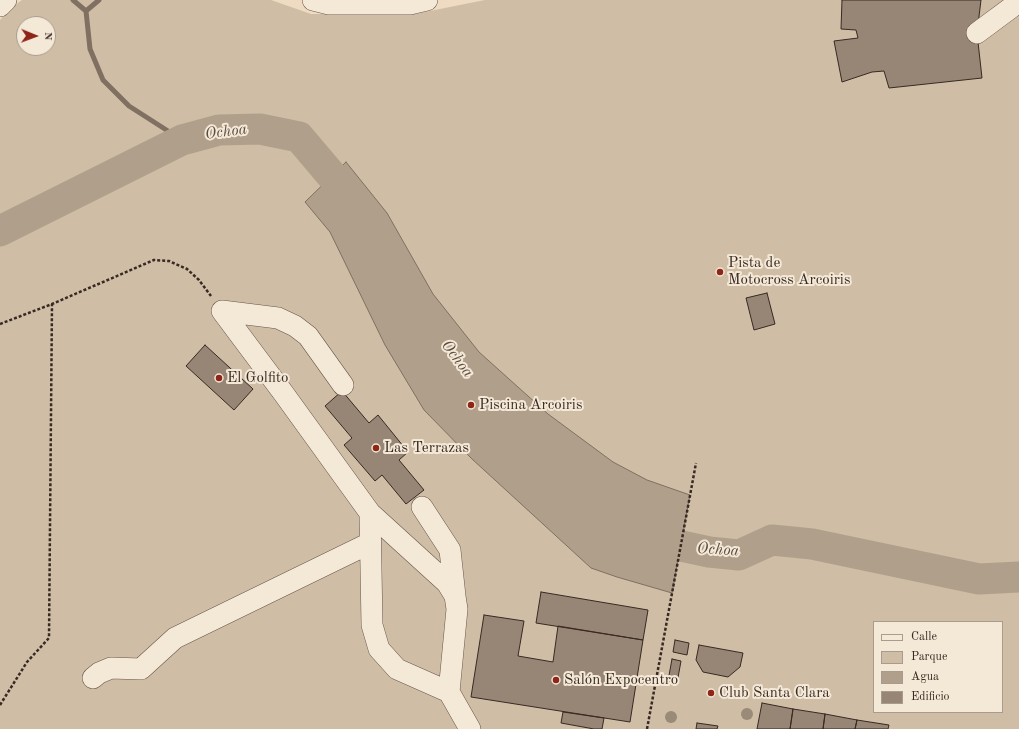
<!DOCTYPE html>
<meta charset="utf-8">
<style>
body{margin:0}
#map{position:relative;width:1019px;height:729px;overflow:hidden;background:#eedbc1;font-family:"Old Standard TT",serif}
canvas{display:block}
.legend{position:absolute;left:873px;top:621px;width:130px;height:92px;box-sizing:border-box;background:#f4e8d7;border:1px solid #a99c8f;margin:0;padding:5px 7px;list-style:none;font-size:12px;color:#382a22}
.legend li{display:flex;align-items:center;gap:8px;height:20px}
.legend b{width:20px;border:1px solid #a99c8f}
.north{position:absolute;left:16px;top:16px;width:40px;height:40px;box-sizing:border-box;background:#f4e8d7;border:1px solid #a99c8f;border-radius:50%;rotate:91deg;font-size:11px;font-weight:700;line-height:16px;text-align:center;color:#382a22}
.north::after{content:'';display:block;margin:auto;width:14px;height:18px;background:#8f2418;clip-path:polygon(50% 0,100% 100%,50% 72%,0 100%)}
</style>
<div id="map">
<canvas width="1019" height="729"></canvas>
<ul class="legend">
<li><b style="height:5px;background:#f4e8d7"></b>Calle</li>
<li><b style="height:11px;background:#cfbda6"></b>Parque</li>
<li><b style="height:11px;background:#b09f8b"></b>Agua</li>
<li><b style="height:11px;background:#978675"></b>Edificio</li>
</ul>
<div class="north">N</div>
</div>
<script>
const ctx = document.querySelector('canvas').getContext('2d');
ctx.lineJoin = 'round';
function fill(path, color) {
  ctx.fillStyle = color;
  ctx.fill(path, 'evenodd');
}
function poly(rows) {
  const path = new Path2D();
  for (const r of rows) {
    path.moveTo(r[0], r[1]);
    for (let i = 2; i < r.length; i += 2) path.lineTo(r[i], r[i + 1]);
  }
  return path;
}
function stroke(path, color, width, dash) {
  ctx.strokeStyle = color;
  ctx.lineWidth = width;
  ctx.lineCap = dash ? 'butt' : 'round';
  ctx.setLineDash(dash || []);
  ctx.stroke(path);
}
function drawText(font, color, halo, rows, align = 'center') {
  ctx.font = font + ' "Old Standard TT",serif';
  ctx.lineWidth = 4;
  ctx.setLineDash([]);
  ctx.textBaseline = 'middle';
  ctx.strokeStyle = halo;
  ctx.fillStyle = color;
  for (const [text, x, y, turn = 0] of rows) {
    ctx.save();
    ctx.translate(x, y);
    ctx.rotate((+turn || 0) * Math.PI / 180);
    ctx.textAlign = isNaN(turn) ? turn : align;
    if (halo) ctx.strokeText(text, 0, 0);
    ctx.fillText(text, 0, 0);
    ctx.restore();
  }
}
fill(poly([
 [22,0,271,0,311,14,415,14,485,0,1019,0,1019,729,0,729,0,20,11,8],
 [24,24,48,24,48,48,24,48],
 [874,622,1002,622,1002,712,874,712]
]), '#cfbda6');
const water = poly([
 [346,162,387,213,433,294,479,352,548,414,613,462,647,480,690,495,672,593,617,577,591,568,472,459,424,410,385,345,330,232,305,202,346,162]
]);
fill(water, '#b09f8b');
stroke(water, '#807061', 1);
stroke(poly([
 [73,0,86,11],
 [99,0,86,11,90,49,103,80,129,106,182,140]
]), '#807061', 5);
stroke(poly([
 [0,231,182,140,219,130,260,129,299,137,332,176,355,212],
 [640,537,709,552,739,555,772,540,812,544,979,579,1019,577]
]), '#b09f8b', 31);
const building = poly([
 [842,0,981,0,977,33,982,78,889,88,884,71,872,72,842,82,834,41,858,38,856,30,841,29,842,0],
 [767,293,775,324,754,330,746,298,767,293],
 [205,345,253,389,234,410,186,366,205,345],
 [342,391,369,423,378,415,408,452,399,460,424,490,406,504,382,475,375,481,344,445,352,438,325,406,342,391],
 [541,592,648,610,643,640,536,623,541,592],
 [484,615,524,621,518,656,553,662,558,626,643,640,630,722,471,697,484,615],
 [675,640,689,643,687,655,673,652,675,640],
 [699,645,743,653,740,667,728,677,703,672,696,660,699,645],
 [672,659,681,661,677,683,668,681,672,659],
 [762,703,793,709,790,729,757,729,762,703],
 [793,709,825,714,823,729,790,729,793,709],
 [563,712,604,718,602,729,594,729,561,723,563,712],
 [825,714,857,720,855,729,823,729,825,714],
 [857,720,889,725,888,729,855,729,857,720],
 [697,723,718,726,717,729,696,729,697,723]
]);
fill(building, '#978675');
stroke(building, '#382a22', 1);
const minor = poly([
 [313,0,329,4,410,4,427,0],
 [0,6,6,0],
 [977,33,1012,7,1016,0],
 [343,385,308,336,295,326,278,318,222,311,284,394,370,513],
 [422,507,450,550,455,596],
 [93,678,99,673,111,668,141,669,175,638,370,543],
 [449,692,397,669,379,649,372,625,370,513,447,583,455,596,457,609,449,692,470,729]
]);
stroke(minor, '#66564a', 22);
stroke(poly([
 [0,324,52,304,154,260,169,261,187,269,199,280,211,296],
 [0,705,27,662,49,638,52,304],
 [647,729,696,463]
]), '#382a22', 2.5, [3, 2]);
stroke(minor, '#f4e8d7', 21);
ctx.fillStyle = '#9a8a78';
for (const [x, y] of [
 [747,714],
 [671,717]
]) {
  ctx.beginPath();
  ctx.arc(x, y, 6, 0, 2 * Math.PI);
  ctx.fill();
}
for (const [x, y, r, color] of [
 [720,272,4,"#8f2418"],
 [219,378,4,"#8f2418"],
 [471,405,4,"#8f2418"],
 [376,448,4,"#8f2418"],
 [556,680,4,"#8f2418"],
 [711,693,4,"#8f2418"]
]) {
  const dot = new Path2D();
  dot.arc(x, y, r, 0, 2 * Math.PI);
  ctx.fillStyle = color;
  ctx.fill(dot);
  stroke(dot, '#f4e8d7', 1.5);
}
drawText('15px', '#382a22', '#f4e8d7', [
 ["Pista de",728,263],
 ["Motocross Arcoiris",728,280],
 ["El Golfito",227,378],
 ["Piscina Arcoiris",479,405],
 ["Las Terrazas",384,448],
 ["Salón Expocentro",564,680],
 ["Club Santa Clara",719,693]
], 'left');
drawText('italic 16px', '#5c4d42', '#f4e8d7', [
 ["Ochoa",226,132,-7],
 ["Ochoa",457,359,53],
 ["Ochoa",718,550,4]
]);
</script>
